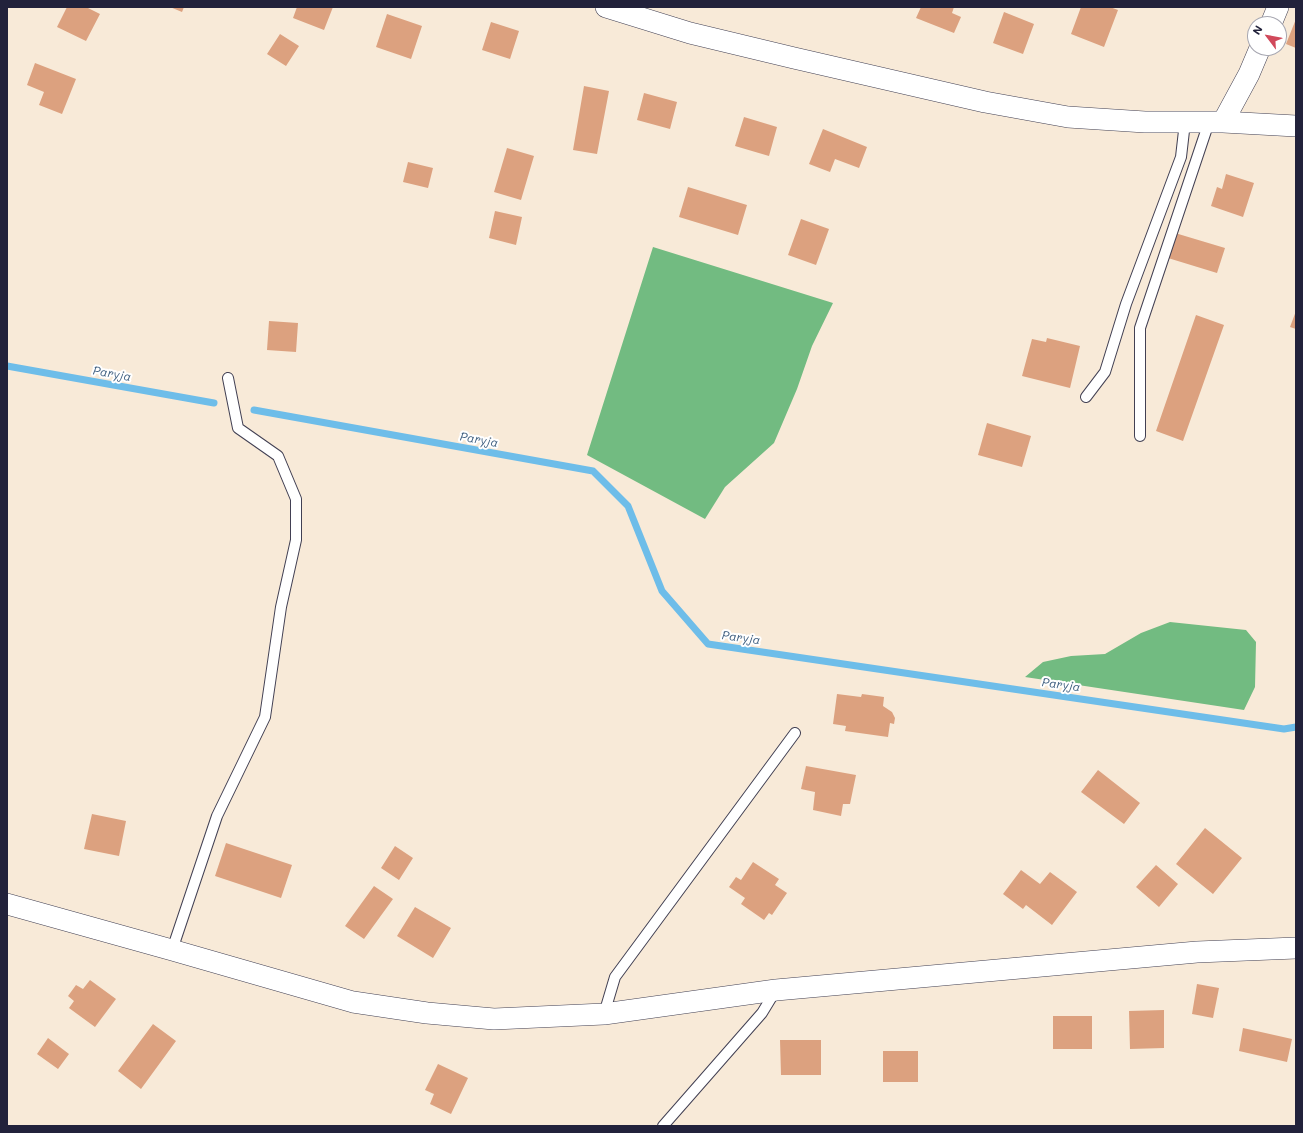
<!DOCTYPE html>
<style>
body{margin:0}
#map{position:relative;width:1303px;height:1133px;overflow:hidden;background:#f8ead8;font-family:Mali,sans-serif}
canvas{display:block}
.frame{position:absolute;inset:0;border:8px solid #22223b;pointer-events:none}
.north{position:absolute;left:1247px;top:16px;width:40px;height:40px;box-sizing:border-box;background:#fff;border:1px solid #a7a7b1;border-radius:50%;rotate:302deg;font-size:11px;font-weight:700;line-height:16px;text-align:center;color:#22223b}
.north::after{content:'';display:block;margin:auto;width:14px;height:18px;background:#d1495b;clip-path:polygon(50% 0,100% 100%,50% 72%,0 100%)}
</style>
<div id="map">
<canvas width="1303" height="1133"></canvas>
<div class="frame"></div>
<div class="north">N</div>
</div>
<script>
const ctx = document.querySelector('canvas').getContext('2d');
ctx.lineJoin = 'round';
function fill(path, color) {
  ctx.fillStyle = color;
  ctx.fill(path, 'evenodd');
}
function poly(rows) {
  const path = new Path2D();
  for (const r of rows) {
    path.moveTo(r[0], r[1]);
    for (let i = 2; i < r.length; i += 2) path.lineTo(r[i], r[i + 1]);
  }
  return path;
}
function stroke(path, color, width, dash) {
  ctx.strokeStyle = color;
  ctx.lineWidth = width;
  ctx.lineCap = dash ? 'butt' : 'round';
  ctx.setLineDash(dash || []);
  ctx.stroke(path);
}
function drawText(font, color, halo, rows, align = 'center') {
  ctx.font = font + ' Mali,sans-serif';
  ctx.lineWidth = 4;
  ctx.setLineDash([]);
  ctx.textBaseline = 'middle';
  ctx.strokeStyle = halo;
  ctx.fillStyle = color;
  for (const [text, x, y, turn = 0] of rows) {
    ctx.save();
    ctx.translate(x, y);
    ctx.rotate((+turn || 0) * Math.PI / 180);
    ctx.textAlign = isNaN(turn) ? turn : align;
    if (halo) ctx.strokeText(text, 0, 0);
    ctx.fillText(text, 0, 0);
    ctx.restore();
  }
}
fill(poly([
 [653,247,833,303,812,346,797,389,774,443,725,487,705,519,587,455],
 [1170,622,1246,630,1256,642,1255,687,1244,710,1025,677,1043,662,1071,656,1105,654,1141,633]
]), '#72bb81');
stroke(poly([
 [7,366,214,403],
 [254,410,593,471,628,506,662,591,708,644,1284,729,1296,727]
]), '#6ebde9', 7);
fill(poly([
 [67,7,86,7,100,14,86,41,57,27],
 [170,7,184,7,182,12],
 [297,7,333,7,324,30,293,18],
 [921,7,954,7,952,13,961,17,954,33,916,18],
 [1081,7,1110,7,1118,10,1104,47,1071,34],
 [1004,12,1034,24,1023,54,993,43],
 [387,14,422,26,411,59,376,47],
 [1296,19,1296,48,1286,44],
 [491,22,519,31,510,59,482,50],
 [280,34,299,46,286,66,267,54],
 [35,63,76,79,62,114,39,105,44,92,27,85],
 [584,86,609,91,597,154,573,150],
 [644,93,677,102,670,129,637,120],
 [744,117,777,127,769,156,735,146],
 [823,129,867,147,859,168,835,159,830,172,809,164],
 [507,148,534,156,521,200,494,192],
 [408,162,433,168,428,188,403,182],
 [1226,174,1254,183,1243,217,1211,206,1217,187,1222,189],
 [688,187,747,205,738,235,679,217],
 [495,211,522,217,516,245,489,238],
 [801,219,829,229,816,265,788,255],
 [1175,233,1225,248,1217,273,1168,258],
 [1296,311,1296,329,1290,327],
 [1196,315,1224,325,1183,441,1156,431],
 [269,321,298,323,296,352,267,350],
 [1047,338,1080,346,1070,388,1022,376,1032,339,1046,342],
 [987,423,1031,436,1022,467,978,455],
 [837,694,861,697,862,694,884,697,883,706,892,712,895,718,894,724,890,723,888,737,845,731,846,726,833,724],
 [806,766,856,775,850,804,843,804,841,816,813,810,815,792,801,789],
 [1098,770,1140,803,1124,824,1081,792],
 [92,814,126,821,119,856,84,849],
 [1205,828,1242,858,1213,894,1176,864],
 [226,843,292,865,281,898,215,876],
 [395,846,413,858,399,880,381,868],
 [753,862,779,879,775,885,787,893,772,915,769,913,764,920,741,904,745,898,729,887,736,877,741,880],
 [1156,865,1178,884,1159,907,1136,887],
 [1021,870,1040,884,1050,872,1077,892,1052,925,1026,905,1023,909,1003,894],
 [374,886,393,899,364,939,345,926],
 [415,907,451,928,433,958,397,936],
 [90,980,116,999,95,1027,69,1008,74,1001,68,996,76,985,83,989],
 [1197,984,1219,988,1213,1018,1192,1014],
 [1164,1010,1164,1048,1130,1049,1129,1011],
 [1053,1016,1092,1016,1092,1049,1053,1049],
 [153,1024,176,1041,141,1089,118,1071],
 [1243,1028,1292,1039,1287,1062,1239,1051],
 [48,1038,69,1054,58,1069,37,1054],
 [780,1040,821,1040,821,1075,781,1075],
 [883,1051,918,1051,918,1082,883,1082],
 [438,1064,468,1078,451,1114,430,1104,434,1094,425,1090]
]), '#dca17f');
const lane = poly([
 [1086,397,1105,372,1126,304,1181,157,1185,122],
 [1140,436,1140,328,1209,122],
 [172,950,217,816,265,717,281,607,296,540,296,499,278,456,238,428,228,378],
 [604,1014,615,977,795,733],
 [663,1126,762,1013,776,990]
]);
const street = poly([
 [606,7,690,33,794,58,985,102,1068,117,1145,122,1223,122,1296,126],
 [1271,24,1278,7],
 [1223,122,1249,74,1260,48],
 [7,904,172,950,353,1002,427,1013,494,1019,604,1014,776,990,1197,952,1296,948]
]);
stroke(lane, '#424053', 12);
stroke(street, '#424053', 22);
stroke(lane, '#fff', 10);
stroke(street, '#fff', 21);
drawText('italic 12px', '#406081', '#fff', [
 ["Paryja",112,374,10],
 ["Paryja",479,440,10],
 ["Paryja",741,638,8],
 ["Paryja",1061,685,8]
]);
</script>
